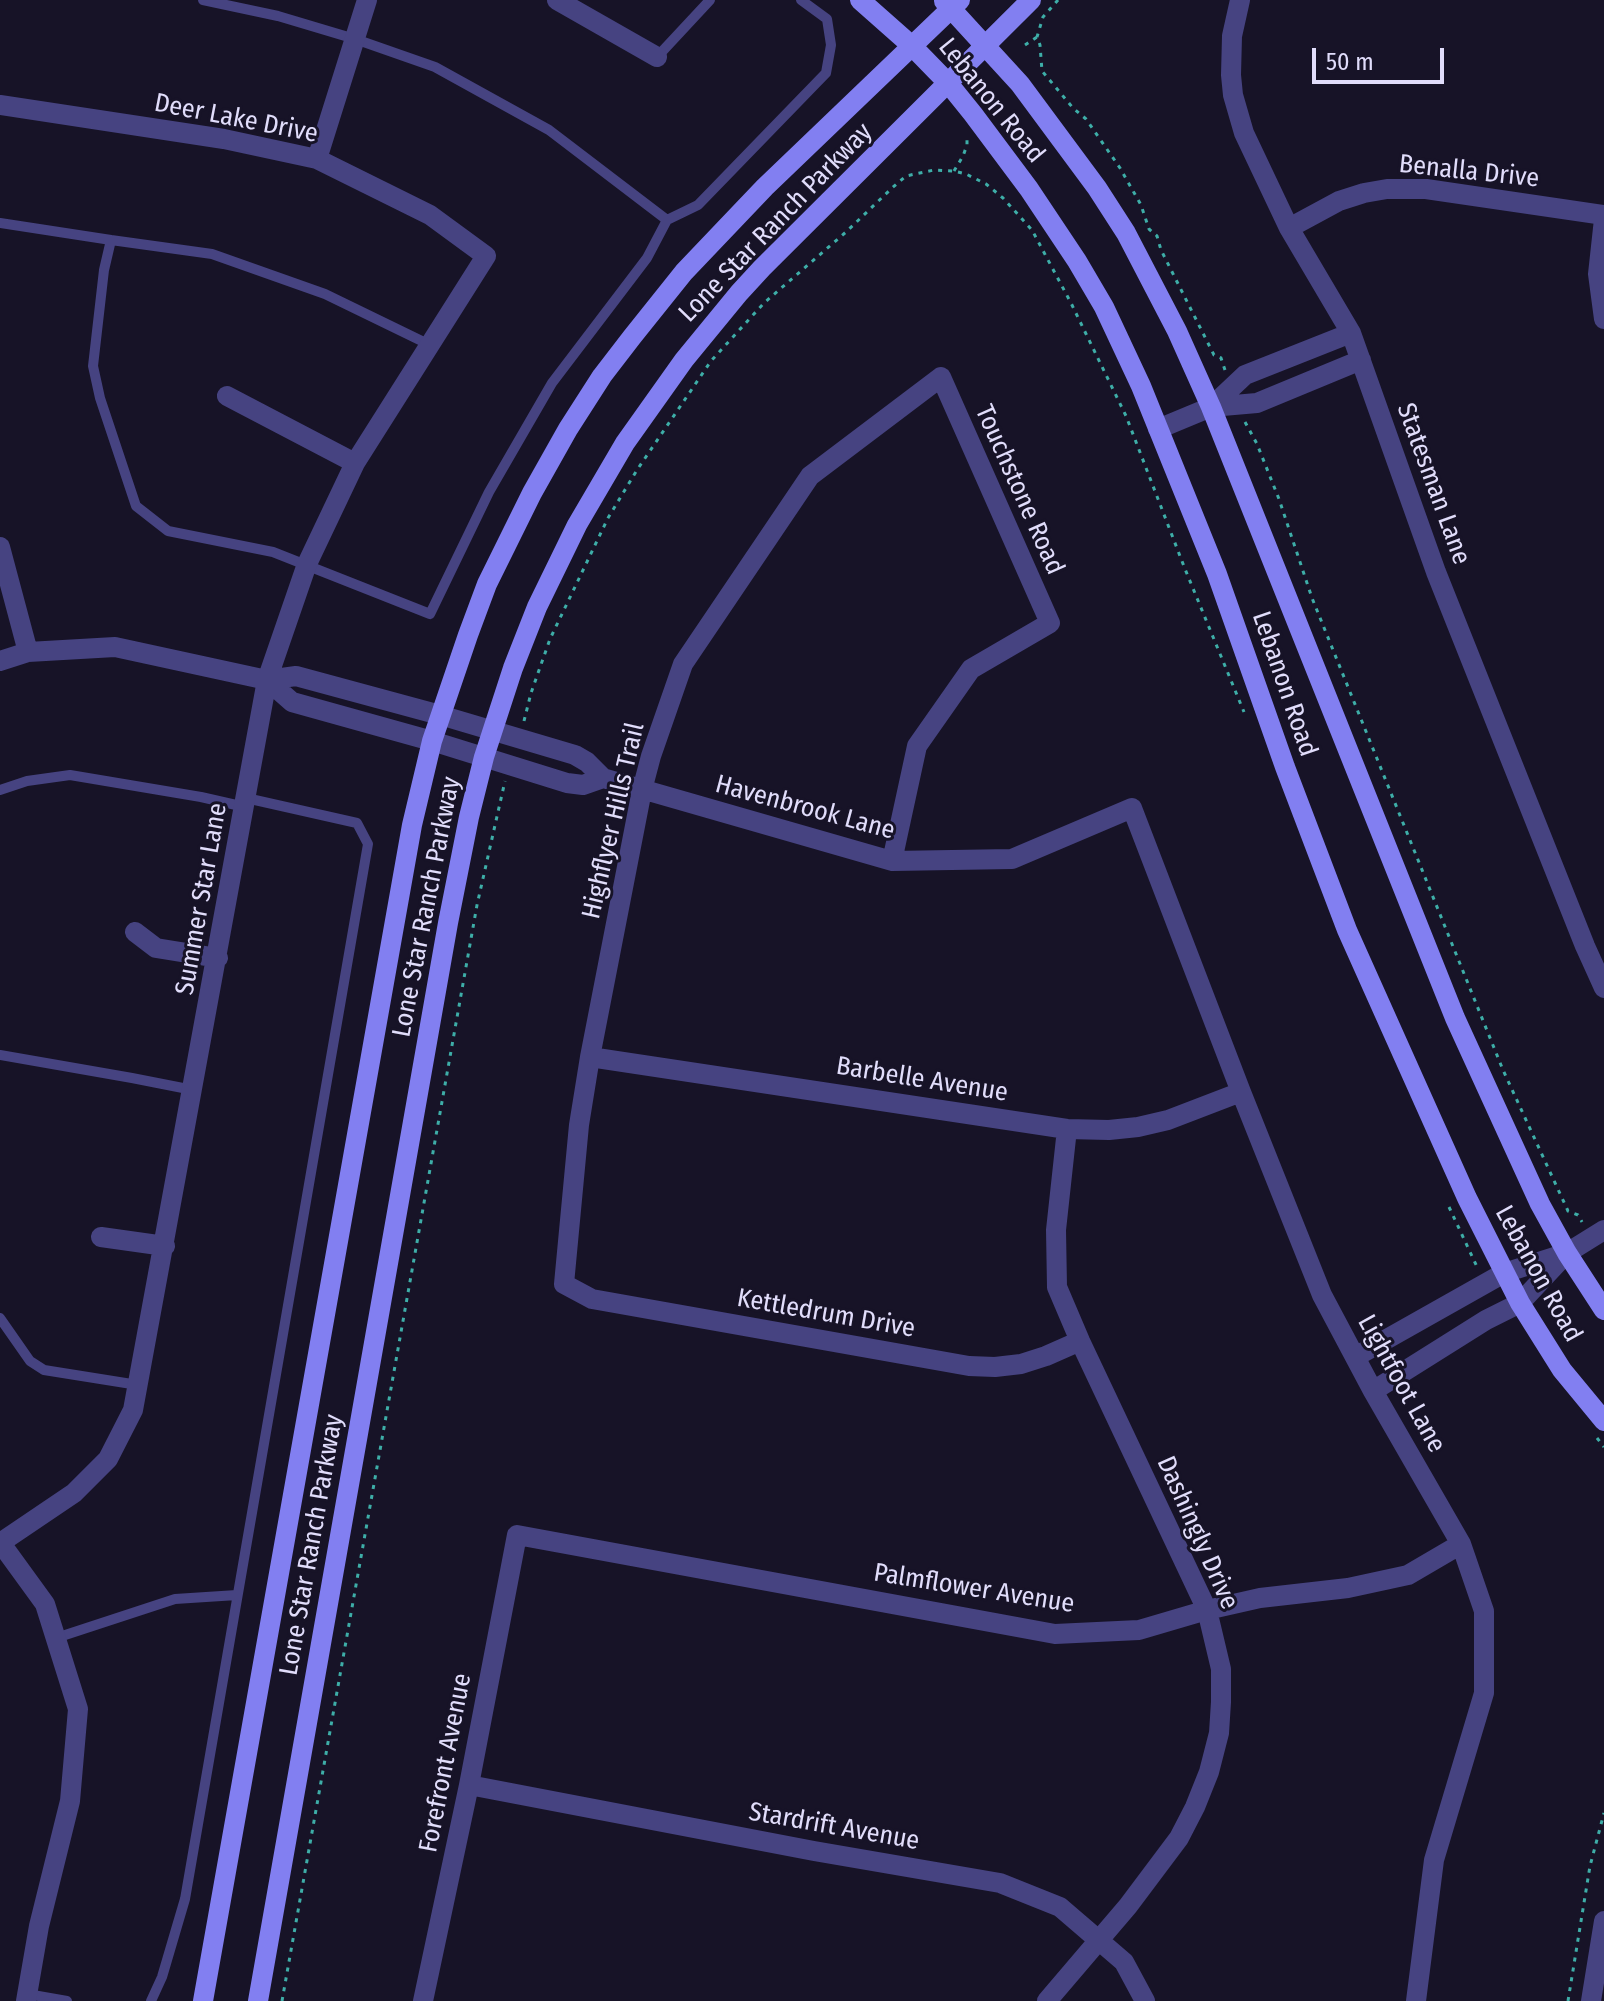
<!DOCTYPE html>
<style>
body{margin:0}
#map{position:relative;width:1604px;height:2001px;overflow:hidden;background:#171327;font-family:"Fira Sans Condensed",sans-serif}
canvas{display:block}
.scale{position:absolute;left:1312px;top:48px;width:132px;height:36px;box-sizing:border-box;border:4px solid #e1ddfb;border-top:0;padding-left:10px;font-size:24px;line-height:28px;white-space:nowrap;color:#e1ddfb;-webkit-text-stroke:6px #171327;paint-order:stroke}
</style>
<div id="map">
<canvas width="1604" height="2001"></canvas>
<div class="scale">50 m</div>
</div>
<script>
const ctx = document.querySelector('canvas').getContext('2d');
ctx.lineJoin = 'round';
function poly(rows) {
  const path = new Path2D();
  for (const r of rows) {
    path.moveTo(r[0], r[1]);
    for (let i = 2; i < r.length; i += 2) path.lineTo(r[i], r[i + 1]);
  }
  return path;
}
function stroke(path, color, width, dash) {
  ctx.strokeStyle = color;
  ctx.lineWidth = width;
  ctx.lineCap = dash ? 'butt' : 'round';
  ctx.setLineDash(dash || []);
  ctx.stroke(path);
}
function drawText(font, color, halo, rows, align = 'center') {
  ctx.font = font + ' "Fira Sans Condensed",sans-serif';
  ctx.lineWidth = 6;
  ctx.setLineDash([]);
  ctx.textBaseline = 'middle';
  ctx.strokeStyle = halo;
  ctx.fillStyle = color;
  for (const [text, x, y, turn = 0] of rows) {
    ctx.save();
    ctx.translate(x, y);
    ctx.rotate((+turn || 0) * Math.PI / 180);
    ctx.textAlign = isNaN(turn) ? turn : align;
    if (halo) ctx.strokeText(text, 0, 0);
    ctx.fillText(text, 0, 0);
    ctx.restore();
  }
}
stroke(poly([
 [1058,0,1043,17,1037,37,1040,45,1042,71,1073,108,1086,119,1120,168,1141,205,1149,229,1157,236,1161,250,1214,355,1221,358,1225,370],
 [1025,45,1037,37],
 [954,171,963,156,967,145,967,138],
 [1245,422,1257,444,1279,499,1312,598,1503,1070,1568,1211,1578,1215,1582,1222],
 [524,721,531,693,550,639,608,518,637,470,711,361,764,303,846,232,892,188,906,176,934,170,954,171,966,174,986,184,1003,198,1032,230,1071,303,1126,416,1185,569,1244,712],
 [1449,1207,1478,1269],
 [1597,1438,1604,1447],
 [282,2001,477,905,505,781],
 [1568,2001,1590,1866,1604,1813]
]), '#3eaea8', 3, [4, 6]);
stroke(poly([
 [203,0,278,16,355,39,435,67,549,130,667,220,698,205,826,73,831,45,827,19,801,0],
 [657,57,710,0],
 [0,223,111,240],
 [430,345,325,294,212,254,111,240,104,270,93,366,100,398,136,506,168,531,273,552,430,614,489,492,552,383,647,258,667,220],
 [0,790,27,781,70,775,201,797,245,807],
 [0,1055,132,1078,193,1090],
 [0,1318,30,1361,44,1370,138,1385],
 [56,1638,175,1599,237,1595],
 [27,1994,67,2001],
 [151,2001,162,1977,185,1899,368,844,357,823,246,798]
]), '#464381', 10);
stroke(poly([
 [557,0,657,57],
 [1240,0,1232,36,1231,75,1233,95,1244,133,1289,228,1351,333,1436,572,1585,946,1604,988],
 [0,105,224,139,317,159,430,215,486,256,355,463,307,564,267,680,133,1410,108,1459,74,1493,0,1543],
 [317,159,367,0],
 [1604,219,1598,274,1604,319],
 [1289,228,1339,201,1364,193,1387,189,1426,189,1604,215],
 [227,396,355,463],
 [1211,407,1245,375,1351,333],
 [1158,429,1211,407,1257,403,1361,360],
 [0,547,28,652],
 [0,661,28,652,115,647,267,680,296,676,440,715,575,755,587,762,603,778,892,861,1012,859,1132,808,1241,1092,1322,1295,1373,1391,1461,1544,1484,1611,1484,1693,1434,1860,1416,2001],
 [267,680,292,702,432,741,567,783,583,785,603,778],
 [892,861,917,746,971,669,1050,623,941,377,810,476,683,664,651,756,642,790,590,1057,579,1125,564,1284,592,1299,969,1366,995,1367,1021,1364,1046,1356,1080,1341],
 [135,932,156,948,218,958],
 [590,1057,1067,1129,1109,1130,1138,1127,1168,1120,1241,1092],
 [101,1237,165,1246],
 [1355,1357,1504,1273,1567,1253,1604,1230],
 [1373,1391,1486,1320,1520,1303,1564,1256],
 [0,1542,45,1604,78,1709,70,1801,39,1926,26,2001],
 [469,1785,814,1851,1000,1883,1060,1907,1124,1962,1145,2001],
 [423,2001,469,1785,517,1535,1055,1634,1139,1630,1207,1610,1260,1598,1348,1588,1408,1575,1461,1544],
 [1047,2001,1128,1906,1179,1838,1195,1807,1209,1772,1219,1733,1221,1702,1221,1669,1207,1610,1080,1341,1057,1287,1056,1230,1067,1129],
 [1591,2001,1604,1921]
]), '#464381', 20);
stroke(poly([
 [860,0,912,46,948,83,973,114,1029,189,1077,261,1104,307,1141,386,1217,574,1285,767,1347,930,1467,1198,1520,1303,1562,1370,1604,1421],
 [944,1,1020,84,1097,188,1126,233,1177,331,1211,407,1455,1018,1540,1204,1567,1253,1604,1310],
 [203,2001,412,825,432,741,468,635,487,584,532,493,568,429,602,376,632,337,684,272,724,230,765,187,960,0],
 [258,2001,448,923,469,817,484,757,513,668,537,607,577,525,625,443,684,360,739,293,762,268,1031,0]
]), '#827ff1', 20);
drawText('26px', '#e1ddfb', '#171327', [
 ["Lebanon Road",991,101,51],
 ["Deer Lake Drive",236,119,11],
 ["Benalla Drive",1469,172,6],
 ["Lone Star Ranch Parkway",776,223,-46],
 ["Statesman Lane",1433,484,70],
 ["Touchstone Road",1019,490,66],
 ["Lebanon Road",1284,684,71],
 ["Havenbrook Lane",805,808,15],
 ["Highflyer Hills Trail",614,821,-77],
 ["Summer Star Lane",202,899,-80],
 ["Lone Star Ranch Parkway",427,907,-79],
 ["Barbelle Avenue",922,1080,9],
 ["Lebanon Road",1538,1274,61],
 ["Kettledrum Drive",826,1314,10],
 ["Lightfoot Lane",1401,1384,61],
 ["Dashingly Drive",1197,1533,66],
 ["Lone Star Ranch Parkway",312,1545,-80],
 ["Palmflower Avenue",974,1589,9],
 ["Forefront Avenue",446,1763,-79],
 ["Stardrift Avenue",834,1827,10]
]);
</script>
